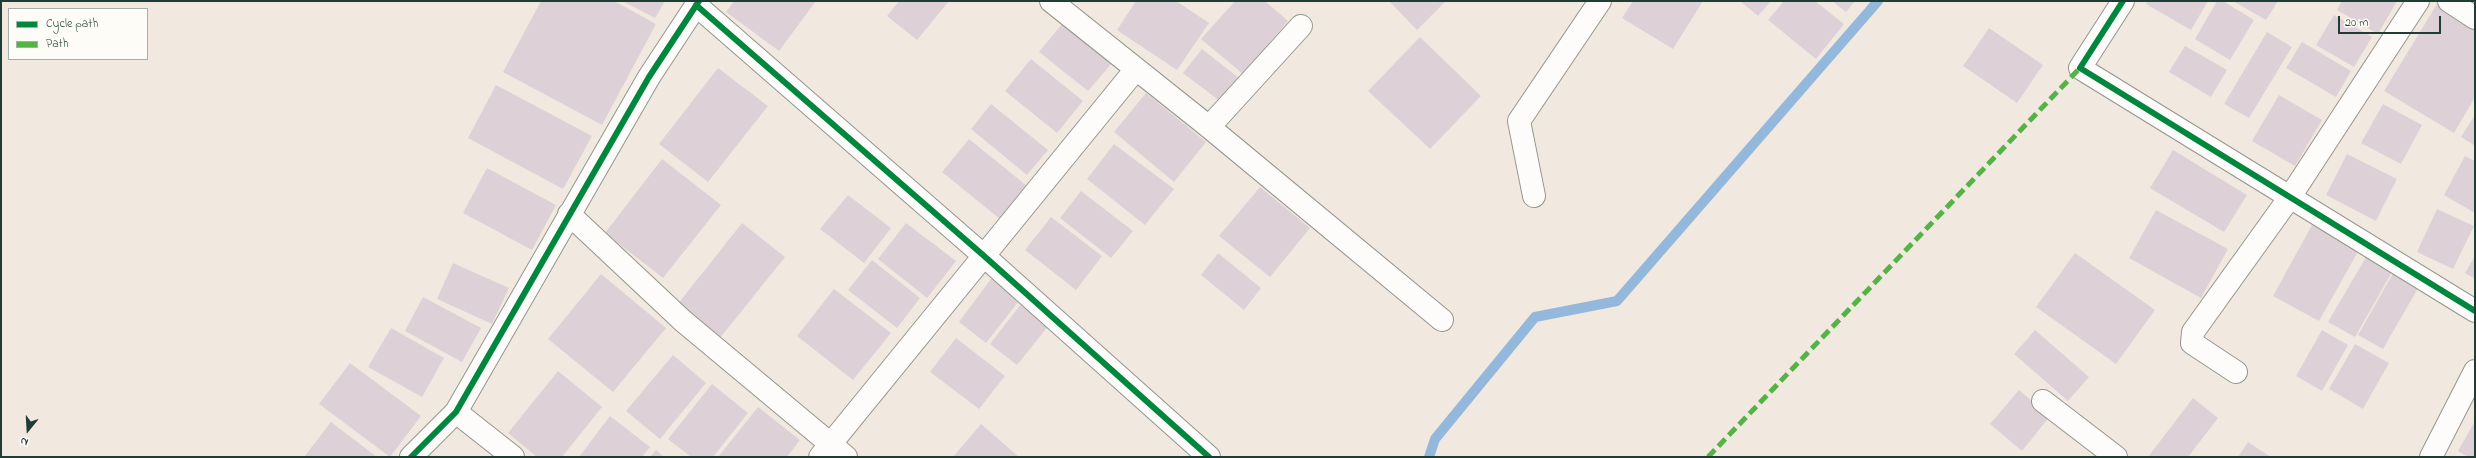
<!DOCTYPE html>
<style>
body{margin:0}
#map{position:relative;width:2476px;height:458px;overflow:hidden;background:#f1e9df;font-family:"Indie Flower",sans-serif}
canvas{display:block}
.frame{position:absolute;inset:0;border:2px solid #1f3d34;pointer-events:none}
.legend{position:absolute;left:8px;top:8px;width:140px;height:52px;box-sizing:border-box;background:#fdfcf7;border:1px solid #a4b0a9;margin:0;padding:5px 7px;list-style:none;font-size:12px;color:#1f3d34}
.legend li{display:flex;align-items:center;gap:8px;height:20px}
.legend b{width:20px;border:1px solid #a4b0a9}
.north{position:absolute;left:8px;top:410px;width:40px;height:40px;-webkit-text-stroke:3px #fdfcf7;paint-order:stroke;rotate:198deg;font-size:11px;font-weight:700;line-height:16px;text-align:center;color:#1f3d34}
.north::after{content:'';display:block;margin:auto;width:14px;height:18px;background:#1f3d34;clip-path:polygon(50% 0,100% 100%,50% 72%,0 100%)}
.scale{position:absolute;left:2338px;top:16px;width:103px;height:18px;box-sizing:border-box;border:2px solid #1f3d34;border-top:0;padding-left:5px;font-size:12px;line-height:14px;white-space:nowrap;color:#1f3d34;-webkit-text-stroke:3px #fdfcf7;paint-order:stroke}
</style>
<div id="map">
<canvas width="2476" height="458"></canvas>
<div class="frame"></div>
<ul class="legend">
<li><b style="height:5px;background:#00873e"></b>Cycle path</li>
<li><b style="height:5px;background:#55b346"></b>Path</li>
</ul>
<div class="north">N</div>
<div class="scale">20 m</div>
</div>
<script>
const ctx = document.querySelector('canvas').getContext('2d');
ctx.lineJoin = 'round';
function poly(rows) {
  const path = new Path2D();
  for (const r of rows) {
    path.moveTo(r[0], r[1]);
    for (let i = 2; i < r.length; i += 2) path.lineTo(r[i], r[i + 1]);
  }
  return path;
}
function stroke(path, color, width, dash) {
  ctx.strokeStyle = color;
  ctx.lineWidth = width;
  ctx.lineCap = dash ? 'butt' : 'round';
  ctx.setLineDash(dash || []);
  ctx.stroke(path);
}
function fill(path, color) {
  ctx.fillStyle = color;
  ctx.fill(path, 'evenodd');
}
stroke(poly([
 [1429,457,1435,439,1535,317,1617,301,1878,1]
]), '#93b8dc', 10);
fill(poly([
 [541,1,614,1,656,24,602,125,503,72],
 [622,1,665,1,655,18],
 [734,1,816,1,779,51,726,12],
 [899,1,949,1,917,40,887,16],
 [1136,1,1176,1,1209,23,1177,70,1117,30],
 [1235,1,1265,1,1288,21,1243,74,1201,39],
 [1389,1,1446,1,1417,30],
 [1633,1,1703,1,1673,49,1622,18],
 [1740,1,1771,1,1758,16],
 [1784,1,1815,1,1844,24,1816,59,1768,20],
 [1832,1,1855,1,1846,12],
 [2148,1,2208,1,2191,30,2146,4],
 [2217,1,2223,1,2254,20,2230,60,2195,39],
 [2233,1,2278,1,2266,20],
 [2342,1,2397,1,2378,34,2337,10],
 [2437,4,2475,26,2475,97,2454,133,2384,91],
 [2334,15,2372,37,2354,67,2316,45],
 [1062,24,1111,64,1088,91,1039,52],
 [1989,28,2043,65,2017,103,1963,66],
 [2267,32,2292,47,2249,118,2224,104],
 [1420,37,1481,96,1430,149,1368,91],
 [2302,42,2351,71,2336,97,2286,68],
 [2185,46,2227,70,2211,97,2169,72],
 [1202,49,1240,79,1221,102,1183,73],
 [1031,59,1083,101,1057,133,1005,91],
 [718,68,768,106,708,182,659,144],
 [496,85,592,136,563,189,468,138],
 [1146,93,1206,142,1174,182,1114,132],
 [2279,95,2322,120,2295,166,2252,141],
 [991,104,1048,150,1027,175,971,129],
 [2383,104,2422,125,2401,164,2361,143],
 [2475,115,2475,146,2461,137],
 [969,139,1027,186,1000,219,942,172],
 [1114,144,1174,189,1145,225,1087,179],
 [2173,150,2247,195,2224,232,2150,188],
 [2347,154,2397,179,2376,221,2326,195],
 [2465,156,2475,161,2475,213,2444,195],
 [662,159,721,205,663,278,605,233],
 [487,168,556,205,532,250,463,213],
 [1260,187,1310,228,1270,277,1219,236],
 [1081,191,1133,231,1111,258,1060,218],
 [848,195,891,228,864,263,820,229],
 [2437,209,2474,226,2453,269,2417,252],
 [2156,210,2228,249,2201,298,2129,258],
 [1051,217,1102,256,1076,290,1025,250],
 [742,223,785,257,720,338,677,305],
 [906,223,956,261,927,298,878,259],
 [2312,225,2359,250,2319,321,2273,296],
 [1218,253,1261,288,1244,310,1201,275],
 [2075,253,2155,310,2116,364,2036,307],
 [2475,256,2475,279,2465,273],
 [2366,257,2392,272,2355,337,2328,322],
 [872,260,920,298,897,328,848,290],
 [453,263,509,288,492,324,437,299],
 [2396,268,2421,283,2383,349,2358,335],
 [601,274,666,328,613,392,548,339],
 [994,275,1022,297,986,343,959,322],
 [834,289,891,333,853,380,797,336],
 [423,297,481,328,462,362,405,331],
 [1021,304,1049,325,1017,365,990,344],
 [391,328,444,358,422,397,368,367],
 [2035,330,2089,377,2068,401,2014,354],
 [2322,330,2348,345,2322,391,2296,376],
 [956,338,1005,376,979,409,930,372],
 [2355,344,2389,363,2363,409,2329,389],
 [673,355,706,383,660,439,626,411],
 [350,363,421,416,390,457,319,404],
 [558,371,602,407,562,457,537,457,508,433],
 [712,384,748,413,713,457,691,457,668,439],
 [2019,390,2050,416,2022,451,1990,424],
 [2193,398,2218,418,2188,457,2148,457],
 [758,407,800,440,787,457,718,457],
 [610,416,650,447,642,457,579,457],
 [2475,421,2475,457,2468,457,2458,451],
 [331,422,377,457,304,457],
 [981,424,1019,457,953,457],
 [2248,442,2271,457,2238,457],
 [656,450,664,457,650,457]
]), '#ddd1d7');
const minor = poly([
 [1051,1,1209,127,1442,320],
 [2123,1,2080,68,2475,311],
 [2449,1,2475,18],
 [696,5,983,255,1209,457],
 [1209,127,1301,26],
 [1534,196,1519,121,1600,1],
 [569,214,683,321,846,457],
 [2236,372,2192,343,2193,332,2290,197,2418,1],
 [2043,401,2116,457],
 [456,412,513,457],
 [411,457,456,412,649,77,699,1],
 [820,457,1136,69],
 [2431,457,2475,371]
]);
stroke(minor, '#94958e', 24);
stroke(minor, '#fdfcfa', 22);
stroke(poly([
 [1708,457,2080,68]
]), '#55b346', 5, [10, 5]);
stroke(poly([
 [2123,1,2080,68,2475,311],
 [696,5,983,255,1209,457],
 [411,457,456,412,649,77,699,1]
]), '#00873e', 6);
</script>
